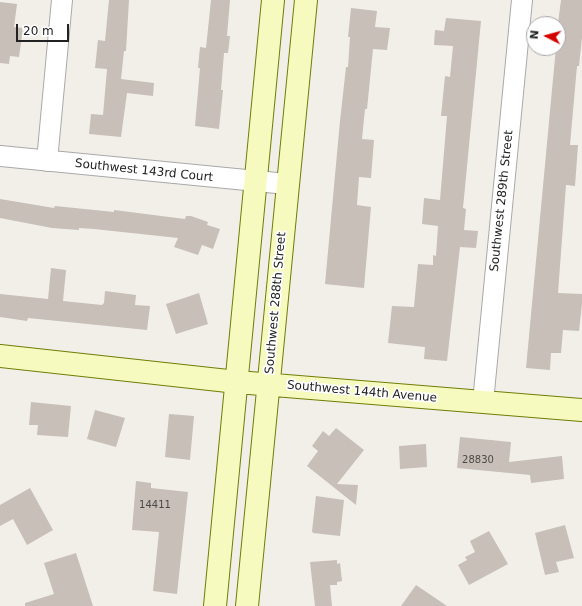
<!DOCTYPE html>
<style>
body{margin:0}
#map{position:relative;width:582px;height:606px;overflow:hidden;background:#f2efe9;font-family:"DejaVu Sans",sans-serif}
canvas{display:block}
.north{position:absolute;left:526px;top:16px;width:40px;height:40px;box-sizing:border-box;background:#fff;border:1px solid #a7a7a7;border-radius:50%;rotate:276deg;font-size:11px;font-weight:700;line-height:16px;text-align:center;color:#222}
.north::after{content:'';display:block;margin:auto;width:14px;height:18px;background:#d40000;clip-path:polygon(50% 0,100% 100%,50% 72%,0 100%)}
.scale{position:absolute;left:16px;top:24px;width:53px;height:18px;box-sizing:border-box;border:2px solid #222;border-top:0;padding-left:5px;font-size:12px;line-height:14px;white-space:nowrap;color:#222;-webkit-text-stroke:3px #fff;paint-order:stroke}
</style>
<div id="map">
<canvas width="582" height="606"></canvas>
<div class="north">N</div>
<div class="scale">20 m</div>
</div>
<script>
const ctx = document.querySelector('canvas').getContext('2d');
ctx.lineJoin = 'round';
function fill(path, color) {
  ctx.fillStyle = color;
  ctx.fill(path, 'evenodd');
}
function poly(rows) {
  const path = new Path2D();
  for (const r of rows) {
    path.moveTo(r[0], r[1]);
    for (let i = 2; i < r.length; i += 2) path.lineTo(r[i], r[i + 1]);
  }
  return path;
}
function stroke(path, color, width, dash) {
  ctx.strokeStyle = color;
  ctx.lineWidth = width;
  ctx.lineCap = dash ? 'butt' : 'round';
  ctx.setLineDash(dash || []);
  ctx.stroke(path);
}
function drawText(font, color, halo, rows, align = 'center') {
  ctx.font = font + ' "DejaVu Sans",sans-serif';
  ctx.lineWidth = 3.5;
  ctx.setLineDash([]);
  ctx.textBaseline = 'middle';
  ctx.strokeStyle = halo;
  ctx.fillStyle = color;
  for (const [text, x, y, turn = 0] of rows) {
    ctx.save();
    ctx.translate(x, y);
    ctx.rotate((+turn || 0) * Math.PI / 180);
    ctx.textAlign = isNaN(turn) ? turn : align;
    if (halo) ctx.strokeText(text, 0, 0);
    ctx.fillText(text, 0, 0);
    ctx.restore();
  }
}
fill(poly([
 [109,0,129,0,126,51,124,51,121,79,154,83,153,96,127,93,121,137,89,134,91,114,103,115,107,69,95,68,98,40,105,41],
 [211,0,230,0,227,36,230,36,228,53,224,53,221,90,223,90,219,129,195,126,200,68,198,68,200,47,206,48],
 [561,0,582,0,582,38,579,66,577,66,570,145,578,145,575,186,566,185,558,293,582,294,582,304,579,331,563,330,561,353,551,353,550,370,526,368,553,79,556,48,558,48,558,23],
 [0,2,17,4,14,27,23,28,19,57,10,56,9,64,0,63],
 [351,8,377,11,375,27,390,28,387,50,373,49,367,109,365,109,362,139,374,140,371,178,359,177,357,205,371,207,364,288,325,284,340,121,346,67,348,67,350,37,348,37],
 [446,18,481,21,463,208,466,209,464,230,478,231,476,248,460,247,447,361,424,359,425,347,388,343,392,306,414,307,418,264,433,265,433,255,436,256,438,226,422,224,424,198,440,200,447,116,441,116,445,76,450,77,453,46,434,45,435,30,444,31],
 [0,199,54,208,55,206,114,212,114,210,185,219,186,216,191,216,208,222,207,225,220,229,213,249,202,245,198,255,174,247,178,238,94,229,79,228,79,230,52,228,0,218],
 [51,268,66,270,63,301,102,305,104,303,105,291,136,295,135,305,150,306,147,330,28,318,27,321,0,317,0,294,48,299],
 [199,293,208,324,176,334,166,304],
 [31,402,71,406,68,437,37,435,38,425,29,425],
 [95,410,125,418,116,447,87,439],
 [169,414,194,416,190,460,165,457],
 [336,428,364,450,337,484,358,485,356,505,307,466,318,451,312,446,323,431,329,436],
 [460,437,511,442,509,462,562,456,564,479,531,483,530,475,457,468],
 [426,444,427,467,400,469,399,446],
 [136,481,151,483,151,488,188,492,177,594,153,591,159,532,132,530],
 [30,488,53,530,27,545,13,519,0,526,0,505],
 [316,496,344,500,340,536,313,533,312,531],
 [565,525,574,558,556,562,559,572,545,575,535,533],
 [489,531,508,564,469,585,458,565,467,560,465,557,475,552,470,541],
 [76,553,93,606,25,606,25,603,54,594,44,563],
 [337,560,337,564,340,563,342,581,337,582,337,585,330,585,332,606,315,606,310,562],
 [416,585,447,606,401,606]
]), '#c7bfb8');
const street = poly([
 [0,156,287,184],
 [47,161,62,0],
 [483,402,522,0]
]);
const secondary = poly([
 [0,356,237,382,582,410],
 [215,606,273,0],
 [247,606,306,0]
]);
stroke(street, '#a9a9a9', 22);
stroke(secondary, '#707d05', 24);
stroke(street, '#fff', 20);
stroke(secondary, '#f7fabf', 22);
drawText('10px', '#4b4948', null, [
 ["28830",478,460],
 ["14411",155,505]
]);
drawText('12px', '#222', '#fff', [
 ["Southwest 143rd Court",144,171,6],
 ["Southwest 289th Street",502,201,-84],
 ["Southwest 288th Street",276,303,-85],
 ["Southwest 144th Avenue",362,392,5]
]);
</script>
